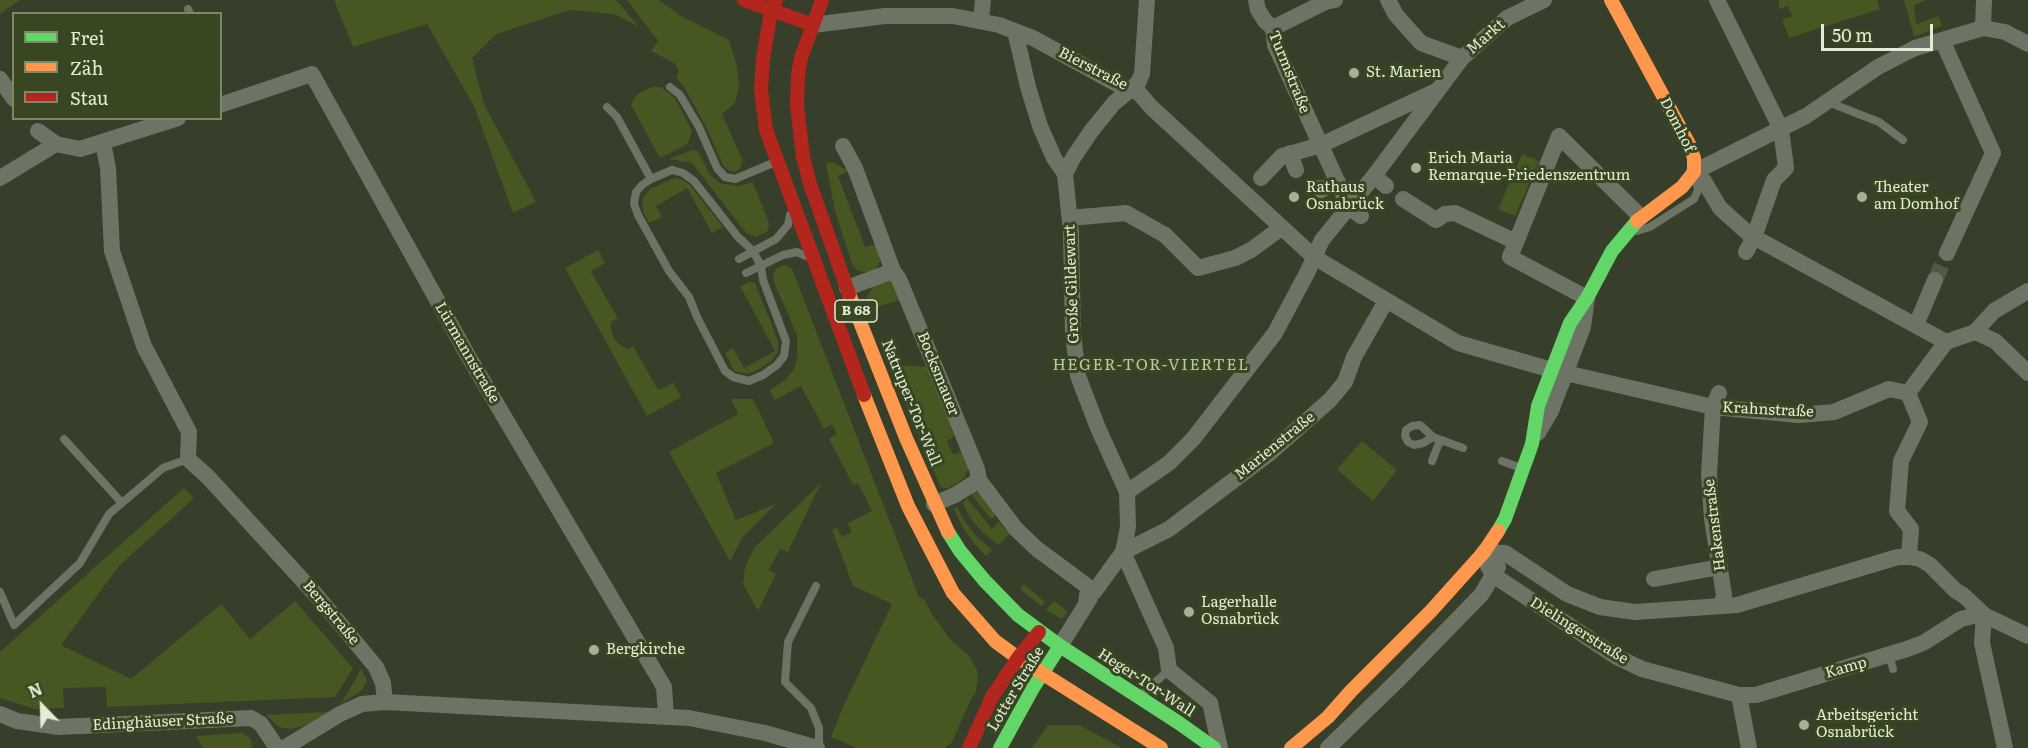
<!DOCTYPE html>
<meta charset="utf-8">
<style>
body{margin:0}
#map{position:relative;width:2028px;height:748px;overflow:hidden;background:#373e2a;font-family:Literata,serif}
canvas{display:block}
.legend{position:absolute;left:12px;top:12px;width:210px;height:108px;box-sizing:border-box;background:#394622;border:2px solid #7d886a;margin:0;padding:8px 10px;list-style:none;font-size:18px;color:#e3ecd7}
.legend li{display:flex;align-items:center;gap:12px;height:30px}
.legend b{width:30px;border:2px solid #7d886a}
.north{position:absolute;left:12px;top:676px;width:60px;height:60px;-webkit-text-stroke:4px #394622;paint-order:stroke;rotate:337deg;font-size:16px;font-weight:700;line-height:24px;text-align:center;color:#e3ecd7}
.north::after{content:'';display:block;margin:auto;width:21px;height:27px;background:#e3ecd7;clip-path:polygon(50% 0,100% 100%,50% 72%,0 100%)}
.scale{position:absolute;left:1821px;top:24px;width:112px;height:27px;box-sizing:border-box;border:3px solid #e3ecd7;border-top:0;padding-left:8px;font-size:18px;line-height:21px;white-space:nowrap;color:#e3ecd7;-webkit-text-stroke:4px #394622;paint-order:stroke}
</style>
<div id="map">
<canvas width="2028" height="748"></canvas>
<ul class="legend">
<li><b style="height:8px;background:#63d668"></b>Frei</li>
<li><b style="height:8px;background:#ff974d"></b>Zäh</li>
<li><b style="height:8px;background:#b3261e"></b>Stau</li>
</ul>
<div class="north">N</div>
<div class="scale">50 m</div>
</div>
<script>
const ctx = document.querySelector('canvas').getContext('2d');
ctx.lineJoin = 'round';
function fill(path, color) {
  ctx.fillStyle = color;
  ctx.fill(path, 'evenodd');
}
function poly(rows) {
  const path = new Path2D();
  for (const r of rows) {
    path.moveTo(r[0], r[1]);
    for (let i = 2; i < r.length; i += 2) path.lineTo(r[i], r[i + 1]);
  }
  return path;
}
function stroke(path, color, width, dash) {
  ctx.strokeStyle = color;
  ctx.lineWidth = width;
  ctx.lineCap = dash ? 'butt' : 'round';
  ctx.setLineDash(dash || []);
  ctx.stroke(path);
}
function drawText(font, color, halo, rows, align = 'center') {
  ctx.font = font + ' Literata,serif';
  ctx.lineWidth = 6;
  ctx.setLineDash([]);
  ctx.textBaseline = 'middle';
  ctx.strokeStyle = halo;
  ctx.fillStyle = color;
  for (const [text, x, y, turn = 0] of rows) {
    ctx.save();
    ctx.translate(x, y);
    ctx.rotate((+turn || 0) * Math.PI / 180);
    ctx.textAlign = isNaN(turn) ? turn : align;
    if (halo) ctx.strokeText(text, 0, 0);
    ctx.fillText(text, 0, 0);
    ctx.restore();
  }
}
fill(poly([
 [0,0,20,0,0,14],
 [334,0,616,0,639,27,614,14,570,10,496,34,472,58,484,104,536,202,513,213,474,106,427,24,353,47],
 [627,0,659,0,679,15,729,40,737,67,739,86,735,103,722,114,742,159,741,168,735,172,730,171,724,167,705,125,684,87,676,77,679,71,674,63,651,51,658,41],
 [1779,0,1877,0,1880,9,1789,38,1782,20,1792,16,1788,6,1779,9],
 [1904,0,1927,0,1914,5,1916,24,1939,16,1942,26,1914,37],
 [652,87,661,87,675,98,692,131,688,144,660,158,631,105,635,97,641,92],
 [692,150,698,151,710,175,720,183,737,186,753,182,769,223,768,231,756,237,746,233,692,163,669,159],
 [1522,154,1539,161,1515,216,1498,209],
 [832,162,849,171,838,176,865,247,876,244,880,255,880,262,876,269,870,272,863,272,856,269,852,264,835,211,826,164],
 [674,178,681,179,689,184,723,227,712,233,687,188,656,206,662,217,649,223,643,211,642,199,650,189],
 [598,250,605,263,591,272,618,318,611,322,611,330,614,338,620,345,627,349,633,346,658,390,673,383,681,397,647,416,565,268],
 [784,265,788,266,792,269,919,597,925,600,931,613,950,639,969,656,978,672,976,692,971,699,952,742,945,748,857,748,831,737,842,709,892,604,853,586,832,530,837,528,842,537,852,532,848,523,872,511,858,483,853,485,829,439,837,434,832,424,824,429,801,386,775,400,770,390,785,380,794,369,797,357,797,335,773,280,773,274,776,269],
 [891,278,903,299,870,309,867,296,873,287,884,279],
 [750,282,755,283,778,341,778,352,772,360,760,369,747,374,734,371,725,353,733,348,744,368,775,351,740,286],
 [895,365,930,367,954,436,947,442,953,454,965,451,969,468,965,477,956,484,948,488,941,488,891,367],
 [731,399,753,399,774,443,716,473,736,520,776,504,742,538,730,561,669,452,738,414],
 [1362,441,1397,470,1373,501,1337,469],
 [821,483,788,552,780,549,769,570,776,574,758,611,743,584,745,567,754,548],
 [184,488,194,498,119,566,61,645,131,679,221,604,250,639,295,601,353,668,335,697,107,707,106,687,63,688,64,708,35,709,0,698,0,652],
 [975,491,979,492,999,513,991,519,971,494],
 [967,498,992,529,999,522,1010,534,998,545,982,532,970,518,963,503],
 [957,507,964,521,977,537,992,550,986,556,971,540,961,524,954,509],
 [1024,584,1045,602,1041,606,1020,589],
 [1054,601,1068,612,1062,619,1046,610],
 [361,669,367,681,362,690,341,704],
 [328,712,304,726,291,729,279,727,266,715],
 [1048,725,1079,725,1122,748,1032,748],
 [242,733,250,738,252,745,251,748,203,748,196,736]
]), '#465722');
stroke(poly([
 [1935,280,1947,253]
]), '#515844', 16, [16, 8]);
stroke(poly([
 [188,9,190,14],
 [670,87,680,95,699,127,717,168,725,177,735,179,773,163],
 [1828,102,1879,122,1903,140],
 [607,107,617,117,651,179],
 [672,170,683,173,694,181,738,237,753,251,761,266,763,280,786,341,784,356,777,365,763,375,749,381,733,377,725,371,697,317,689,297,669,271,638,215,634,204,636,192,642,185,651,179,672,170],
 [1637,231,1650,227,1694,199,1698,190,1695,177],
 [739,259,776,239,788,225,790,215],
 [746,273,783,255,797,252,806,256],
 [1433,437,1423,443,1414,445,1408,442,1405,436,1406,430,1412,426,1420,425,1433,437,1463,448],
 [64,439,122,503],
 [1432,461,1439,443,1444,441],
 [1502,461,1521,468],
 [816,586,788,642,785,682,811,708,819,728,819,748],
 [0,592,14,625,80,563,109,514,163,468,188,459],
 [1889,655,1893,669],
 [1142,694,1169,670]
]), '#6e7465', 8);
stroke(poly([
 [1256,0,1258,10,1265,21,1273,28,1275,45,1349,207,1361,216],
 [1388,0,1396,15,1421,43,1462,58],
 [1717,0,1781,129,1786,168,1774,180,1754,237,1746,252],
 [981,20,983,0],
 [813,25,885,16,953,16,999,25,1033,38,1126,89,1132,89,1139,93,1151,107,1314,257,1458,343,1545,368],
 [1273,28,1325,2,1335,0],
 [1983,28,1984,0],
 [1015,31,1028,87,1040,126,1054,158,1065,174,1071,232,1073,334,1078,376,1098,428,1127,492,1128,527,1123,552,1094,592,1091,589,1087,595,1086,604],
 [1942,40,1993,153,1947,253],
 [0,79,14,99],
 [220,105,312,74,467,354,664,687,666,716],
 [38,131,56,144,80,149,178,118],
 [103,143,108,168,112,251,144,346,189,432,188,459,208,477,317,596,376,667,383,683,385,702],
 [843,146,855,168,893,271,847,288],
 [1290,153,1296,170],
 [1065,174,1073,158,1092,130,1114,103,1138,83,1142,74,1147,0],
 [1374,176,1386,186],
 [0,178,56,144],
 [1261,178,1282,156,1321,145,1438,90],
 [1319,188,1321,190,1338,182],
 [1403,199,1436,220,1445,214,1455,213,1516,242],
 [1070,218,1126,213,1165,235,1198,268,1235,258,1251,250,1281,228],
 [893,271,899,279,977,469,979,480,1016,529,1037,549,1091,589],
 [1916,325,1935,280],
 [1975,332,1995,341,2028,373],
 [1946,342,1750,235,1720,208,1704,181,1694,172,1806,116,1878,67,1915,48,1983,28,2005,32,2028,44],
 [1570,374,1713,407,1799,415,1834,412,1889,389,1908,393],
 [1719,393,1713,407,1709,474,1712,519,1724,595,1721,606],
 [1538,433,1551,411,1583,327,1587,298,1510,257,1559,136,1641,217],
 [1127,492,1169,463,1193,439,1275,333,1308,271,1322,240,1374,176,1462,58,1507,18,1544,0],
 [934,504,955,495,979,480],
 [1123,552,1169,529,1271,452,1330,400,1345,382,1354,357,1386,301],
 [1123,552,1166,648,1169,670,1210,703,1220,748],
 [1484,552,1505,553,1567,594,1600,607,1635,612,1737,605,1898,557,1909,557,1920,559,1930,565,1956,591,1963,595,1990,620],
 [1482,555,1493,575,1617,657,1642,669,1739,695,1756,695,1907,649,1923,643,1961,619,1973,616,1984,615,2028,636],
 [1909,557,1911,529,1897,511,1901,461,1920,422,1908,393,1946,342,1975,332,1994,311,2028,291],
 [1654,579,1720,567],
 [1984,615,1982,643,2005,748],
 [1060,646,1090,598],
 [1739,695,1749,748],
 [0,714,17,721,59,727,251,718,261,724,277,748],
 [284,748,340,714,362,704,385,702,689,718,765,733,817,748],
 [1328,748,1402,676,1481,595,1498,567]
]), '#6e7465', 16);
stroke(poly([
 [1498,531,1505,519,1532,444,1538,406,1570,323,1587,298,1612,251,1637,221],
 [948,532,960,551,984,580,1018,615,1060,646,1179,723,1214,748],
 [1000,748,1033,688,1060,646]
]), '#63d668', 14);
stroke(poly([
 [1611,0,1689,144,1694,158,1694,172,1682,187,1637,221],
 [849,294,906,438,948,532],
 [864,395,908,506,953,593,995,641,1018,658,1161,748],
 [1291,748,1328,717,1351,691,1431,611,1484,552,1498,531]
]), '#ff974d', 14);
stroke(poly([
 [744,0,813,25],
 [776,0,771,11,763,59,761,90,766,130,864,395],
 [822,0,801,58,798,74,797,105,803,157,810,184,849,294],
 [969,748,992,697,1018,658,1039,632]
]), '#b3261e', 14);
for (const [x, y, r, color] of [
 [1354,73,6,"#a7af9a"],
 [1416,168,6,"#a7af9a"],
 [1294,197,6,"#a7af9a"],
 [1862,197,6,"#a7af9a"],
 [1189,612,6,"#a7af9a"],
 [594,650,6,"#a7af9a"],
 [1804,725,6,"#a7af9a"]
]) {
  const dot = new Path2D();
  dot.arc(x, y, r, 0, 2 * Math.PI);
  ctx.fillStyle = color;
  ctx.fill(dot);
  stroke(dot, '#394622', 2);
}
for (const [x, y, w] of [
 [856,311,42]
]) {
  const box = new Path2D();
  box.roundRect(x - w / 2, y - 11, w, 22, 4.5);
  ctx.fillStyle = '#394622';
  ctx.fill(box);
  stroke(box, '#e3ecd7', 1.5);
}
drawText('bold 14px', '#e3ecd7', null, [
 ["B 68",856,311]
]);
drawText('15px', '#e3ecd7', '#394622', [
 ["Markt",1486,37,-41],
 ["Bierstraße",1093,69,27],
 ["Turmstraße",1289,72,68],
 ["Domhof",1677,125,63],
 ["Große Gildewart",1072,284,-92],
 ["Lürmannstraße",467,353,60],
 ["Bocksmauer",938,374,68],
 ["Natruper-Tor-Wall",911,403,68],
 ["Krahnstraße",1768,410,3],
 ["Marienstraße",1275,446,-39],
 ["Hakenstraße",1715,525,-97],
 ["Bergstraße",331,613,50],
 ["Dielingerstraße",1579,631,32],
 ["Kamp",1846,668,-16],
 ["Heger-Tor-Wall",1146,683,33],
 ["Lotter Straße",1016,689,-59],
 ["Edinghäuser Straße",163,722,-3]
]);
drawText('15px', '#e3ecd7', '#394622', [
 ["St. Marien",1366,73],
 ["Erich Maria",1428,159],
 ["Remarque-Friedenszentrum",1428,176],
 ["Rathaus",1306,188],
 ["Osnabrück",1306,205],
 ["Theater",1874,188],
 ["am Domhof",1874,205],
 ["Lagerhalle",1201,603],
 ["Osnabrück",1201,620],
 ["Bergkirche",606,650],
 ["Arbeitsgericht",1816,716],
 ["Osnabrück",1816,733]
], 'left');
ctx.letterSpacing = '1.5px';
drawText('16px', '#bacaa1', '#394622', [
 ["HEGER-TOR-VIERTEL",1151,365]
]);
ctx.letterSpacing = '0px';
</script>
